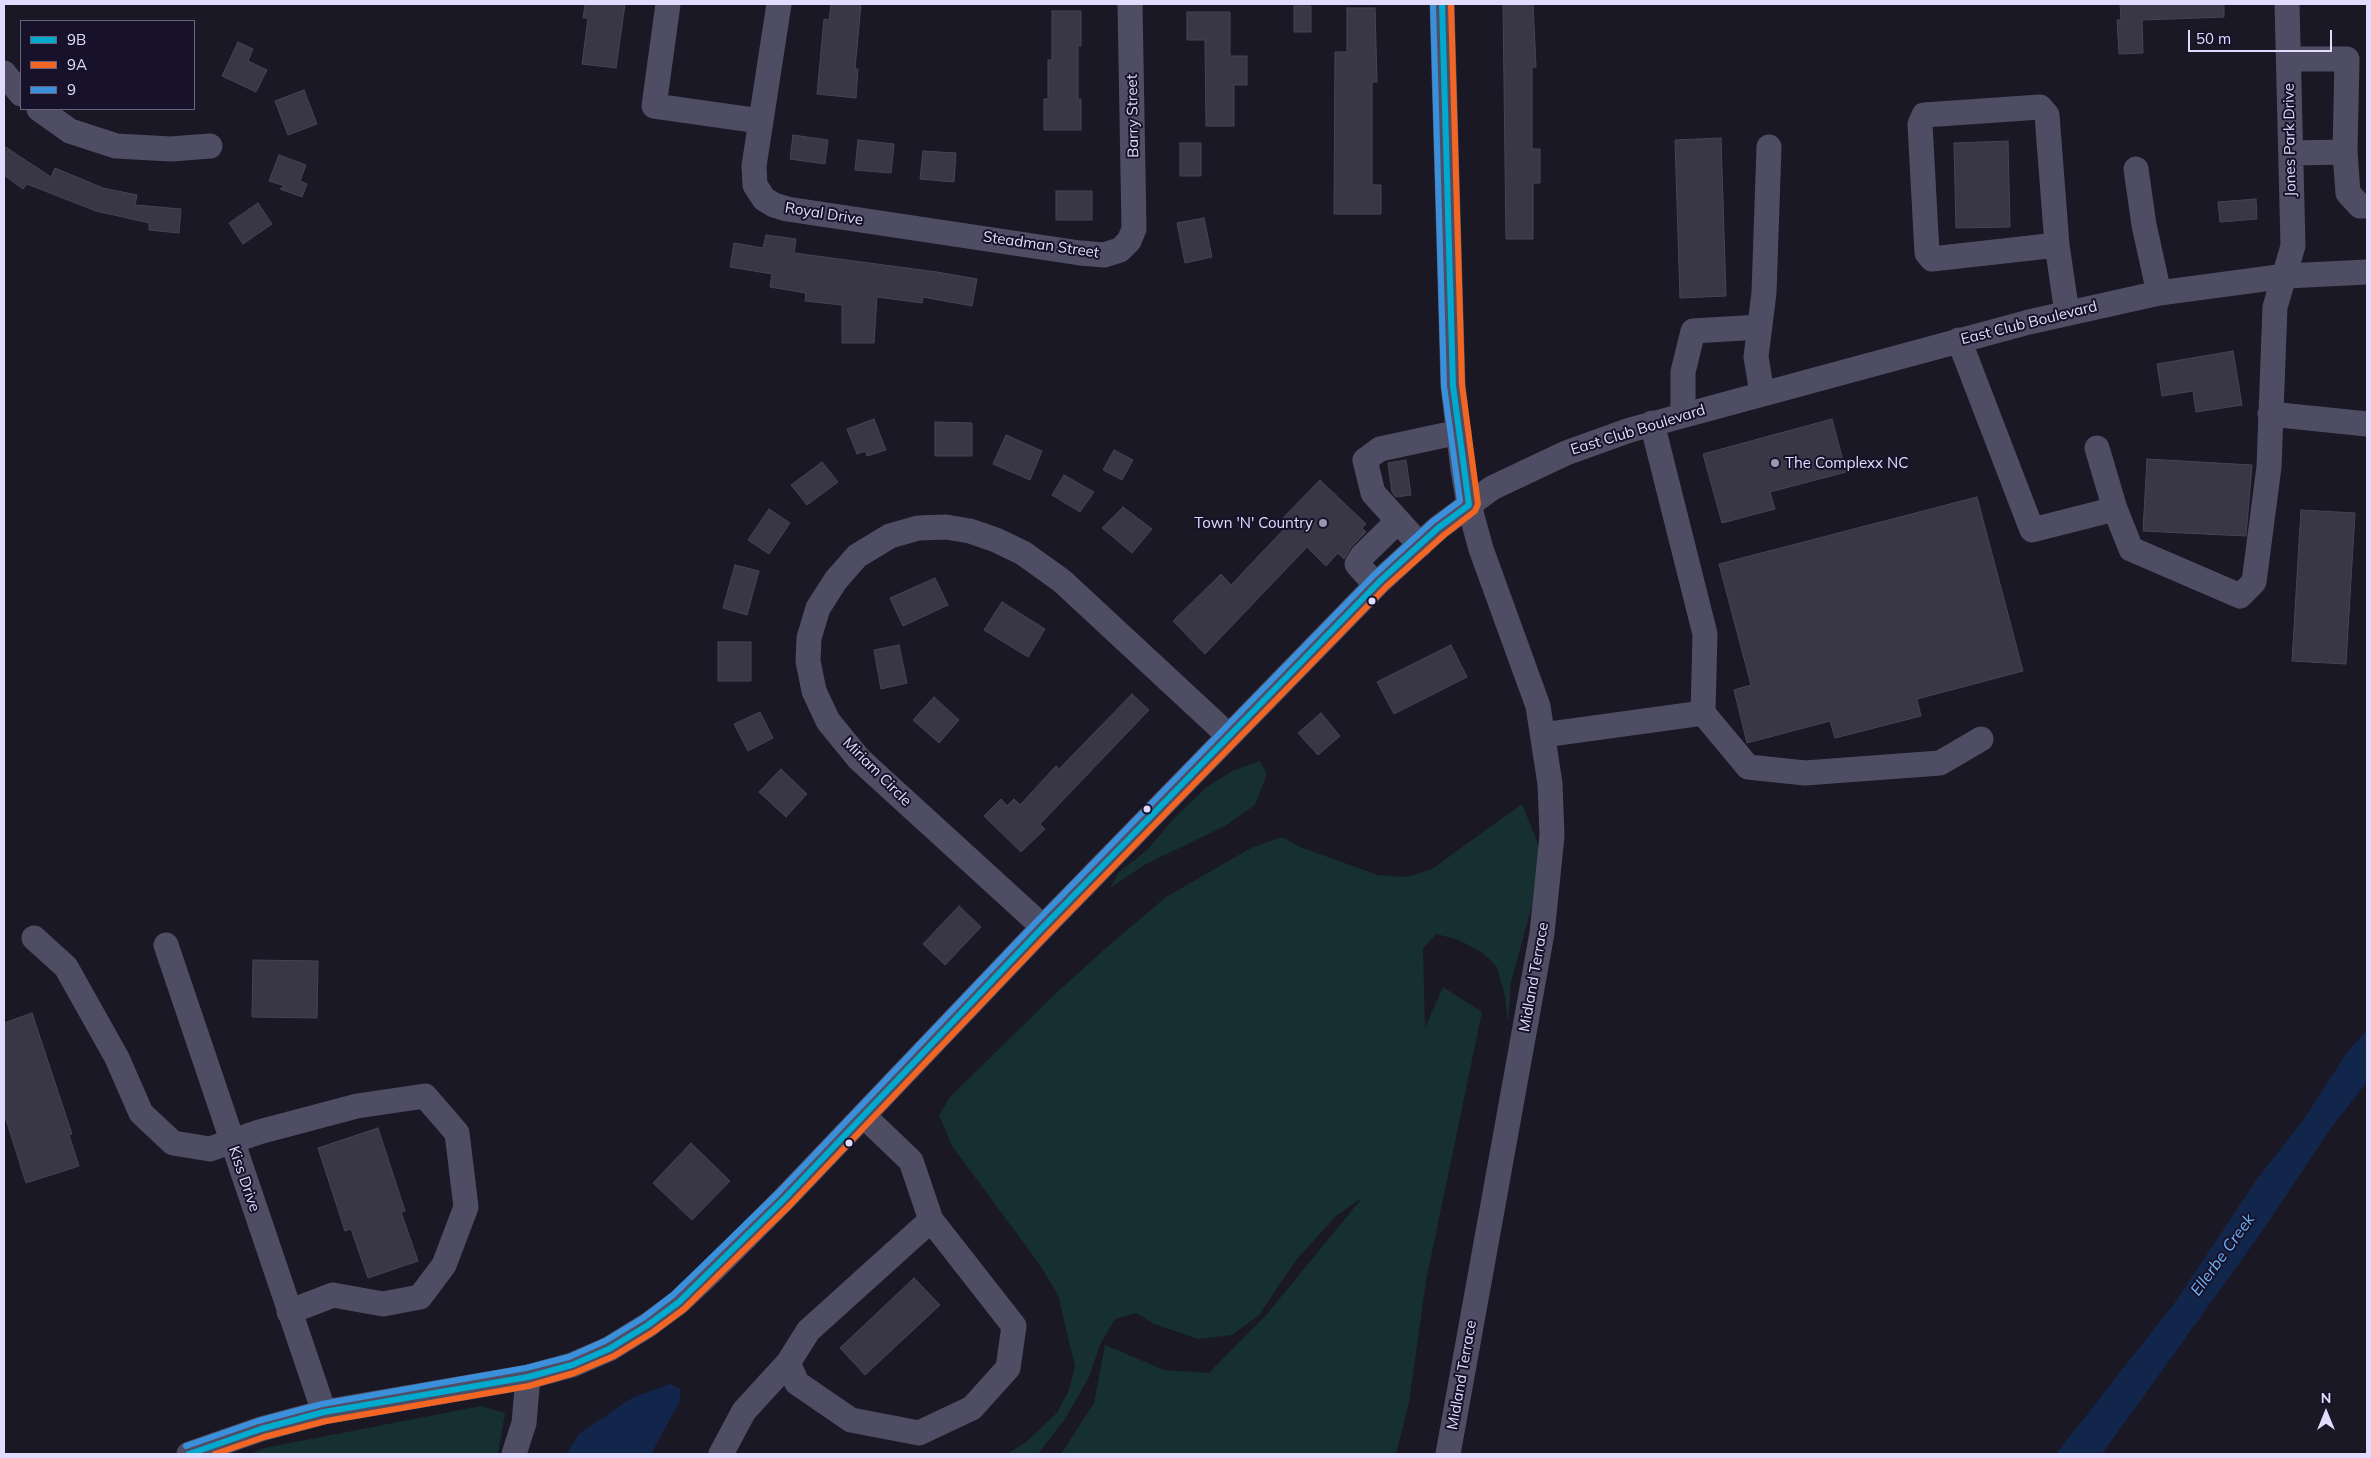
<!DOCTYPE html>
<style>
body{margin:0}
#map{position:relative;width:2371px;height:1458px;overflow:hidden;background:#1a1824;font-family:Mulish,sans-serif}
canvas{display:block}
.frame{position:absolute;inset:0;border:5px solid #e1dcfe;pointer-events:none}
.legend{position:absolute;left:20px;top:20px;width:175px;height:90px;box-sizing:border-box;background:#17122a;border:1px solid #68637f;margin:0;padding:6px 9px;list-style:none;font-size:15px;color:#e1dcfe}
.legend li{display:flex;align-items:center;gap:10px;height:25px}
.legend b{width:25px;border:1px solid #68637f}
.north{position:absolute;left:2301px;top:1388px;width:50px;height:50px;-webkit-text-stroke:4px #17122a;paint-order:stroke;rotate:0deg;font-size:14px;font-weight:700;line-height:20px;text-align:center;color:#e1dcfe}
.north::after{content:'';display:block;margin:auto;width:18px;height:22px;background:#e1dcfe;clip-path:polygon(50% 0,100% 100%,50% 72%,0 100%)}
.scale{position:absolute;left:2188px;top:30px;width:144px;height:22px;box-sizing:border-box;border:2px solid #e1dcfe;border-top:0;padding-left:6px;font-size:15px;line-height:18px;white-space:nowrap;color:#e1dcfe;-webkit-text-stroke:4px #17122a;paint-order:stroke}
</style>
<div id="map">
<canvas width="2371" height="1458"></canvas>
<div class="frame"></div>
<ul class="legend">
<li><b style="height:6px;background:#00a9ce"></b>9B</li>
<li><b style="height:6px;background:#f26522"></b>9A</li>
<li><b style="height:6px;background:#3a90db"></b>9</li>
</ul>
<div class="north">N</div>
<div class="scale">50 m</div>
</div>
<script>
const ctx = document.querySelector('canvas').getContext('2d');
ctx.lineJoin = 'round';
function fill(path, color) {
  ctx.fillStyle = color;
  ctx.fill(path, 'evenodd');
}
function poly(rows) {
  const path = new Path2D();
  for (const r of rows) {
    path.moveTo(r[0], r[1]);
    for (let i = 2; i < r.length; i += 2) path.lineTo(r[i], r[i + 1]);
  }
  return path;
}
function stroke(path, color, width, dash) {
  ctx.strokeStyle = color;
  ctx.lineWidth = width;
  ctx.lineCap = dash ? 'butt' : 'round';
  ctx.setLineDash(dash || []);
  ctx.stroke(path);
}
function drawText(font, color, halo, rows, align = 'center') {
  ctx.font = font + ' Mulish,sans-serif';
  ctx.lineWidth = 4;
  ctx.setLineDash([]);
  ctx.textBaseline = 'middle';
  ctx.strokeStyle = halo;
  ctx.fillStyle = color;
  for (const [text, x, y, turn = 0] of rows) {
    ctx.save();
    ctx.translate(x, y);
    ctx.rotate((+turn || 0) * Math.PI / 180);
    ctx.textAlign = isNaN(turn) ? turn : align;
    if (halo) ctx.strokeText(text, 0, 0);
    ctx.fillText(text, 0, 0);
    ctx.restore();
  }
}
fill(poly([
 [1260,761,1267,774,1255,805,1225,826,1146,864,1110,888,1119,872,1146,851,1176,816,1208,786,1234,770],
 [1522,804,1539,846,1532,906,1511,982,1508,1024,1505,996,1497,967,1483,953,1459,940,1436,934,1423,949,1425,1028,1443,987,1482,1012,1426,1281,1409,1403,1396,1454,1061,1454,1094,1403,1105,1345,1164,1370,1209,1373,1267,1314,1362,1198,1337,1215,1296,1260,1259,1315,1232,1335,1198,1339,1154,1324,1136,1313,1115,1319,1100,1345,1089,1377,1065,1419,1038,1454,1007,1454,1026,1442,1057,1413,1069,1390,1075,1366,1058,1295,1040,1265,952,1146,939,1115,950,1097,1053,996,1107,947,1166,897,1251,848,1282,837,1300,847,1378,875,1407,877,1432,869],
 [481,1406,505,1413,498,1454,250,1454,264,1448]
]), '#162f31');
fill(poly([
 [2367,1030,2367,1082,2331,1128,2263,1230,2102,1454,2056,1454,2176,1301,2257,1179,2304,1119,2347,1052],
 [670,1384,680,1389,680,1401,651,1454,566,1454,580,1433,632,1398]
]), '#12254a');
const building = poly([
 [585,4,625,4,616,68,582,64,588,18,583,18,585,4],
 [831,4,861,4,855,69,858,69,856,98,817,94,824,19,829,20,831,4],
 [1503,4,1533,4,1536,67,1532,67,1532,149,1540,149,1540,183,1533,183,1533,239,1506,239,1503,4],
 [2120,4,2224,4,2224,17,2142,20,2143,53,2119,54,2117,20,2121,20,2120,4],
 [1294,6,1311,6,1311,32,1294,32,1294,6],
 [1347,8,1375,8,1377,82,1372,82,1372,185,1381,185,1381,214,1334,214,1335,52,1347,52,1347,8],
 [1052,11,1081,11,1081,46,1078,46,1078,99,1081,99,1081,130,1044,130,1044,99,1048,99,1048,60,1052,60,1052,11],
 [1187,12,1230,12,1230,56,1247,56,1247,85,1234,85,1234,126,1206,126,1205,40,1187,40,1187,12],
 [238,42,253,49,248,61,267,70,256,92,222,76,238,42],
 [304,90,317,124,288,135,275,101,304,90],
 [793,135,828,140,825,164,790,159,793,135],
 [1721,138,1726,296,1680,298,1675,140,1721,138],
 [858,140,894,144,891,173,855,170,858,140],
 [2008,141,2010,227,1956,228,1954,143,2008,141],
 [1180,143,1201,143,1201,176,1180,176,1180,143],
 [4,146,51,177,55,168,103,188,137,195,135,205,181,209,179,233,149,230,149,223,96,211,27,184,23,189,4,175,4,146],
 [923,151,956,153,954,182,920,179,923,151],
 [279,155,306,165,300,181,307,184,302,197,280,189,285,186,269,181,279,155],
 [1056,191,1092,191,1092,220,1056,220,1056,191],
 [2256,199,2257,219,2220,222,2218,202,2256,199],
 [258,203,272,224,243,244,229,223,258,203],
 [1204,218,1212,257,1185,263,1177,223,1204,218],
 [766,235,796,239,794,253,937,272,977,279,972,306,923,297,922,303,877,297,874,343,842,343,842,305,805,301,806,293,770,287,772,274,730,267,734,243,763,248,766,235],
 [2233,351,2242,405,2196,412,2193,391,2162,396,2157,364,2233,351],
 [874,419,886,450,867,456,865,451,857,454,847,429,874,419],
 [1832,419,1846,472,1770,492,1775,509,1722,523,1703,454,1832,419],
 [935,422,972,423,972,456,935,456,935,422],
 [1006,435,1042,451,1030,480,993,464,1006,435],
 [1114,450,1133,460,1122,480,1103,470,1114,450],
 [2147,459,2252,465,2246,536,2143,531,2147,459],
 [1406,460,1411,495,1396,497,1392,492,1388,463,1406,460],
 [822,462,838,482,807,505,791,485,822,462],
 [1064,475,1094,492,1080,512,1052,495,1064,475],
 [1320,480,1366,524,1362,528,1366,532,1352,546,1344,559,1338,553,1326,566,1307,547,1205,654,1173,621,1221,574,1231,585,1286,527,1280,521,1320,480],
 [1977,497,2023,671,1917,699,1921,716,1835,738,1830,721,1747,743,1734,690,1751,685,1719,564,1977,497],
 [1123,507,1152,529,1132,553,1102,528,1123,507],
 [769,509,790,523,769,554,748,540,769,509],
 [2301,510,2355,513,2346,664,2292,661,2301,510],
 [735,565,759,571,747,615,723,608,735,565],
 [935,578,948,605,903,626,890,598,935,578],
 [1002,602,1045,629,1028,657,984,630,1002,602],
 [718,642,751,642,751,681,718,681,718,642],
 [899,645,907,683,881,689,874,650,899,645],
 [1451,645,1467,677,1394,714,1377,682,1451,645],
 [1132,694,1149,710,1040,824,1045,829,1021,852,984,816,1001,799,1007,806,1014,799,1020,805,1056,766,1059,769,1132,694],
 [934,697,959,720,939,743,913,720,934,697],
 [760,712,773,738,748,751,734,724,760,712],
 [1321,713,1340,736,1318,755,1298,733,1321,713],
 [781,769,807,794,786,817,759,792,781,769],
 [959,906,981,927,945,965,923,944,959,906],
 [253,960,318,961,317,1018,252,1017,253,960],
 [32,1013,72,1134,69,1135,79,1166,26,1183,4,1113,4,1023,32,1013],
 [378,1128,405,1211,401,1212,418,1261,368,1278,351,1229,345,1231,318,1148,378,1128],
 [691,1143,730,1181,692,1220,653,1183,691,1143],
 [914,1278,940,1305,865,1375,840,1348,914,1278]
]);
fill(building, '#393646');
stroke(building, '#474357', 1);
stroke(poly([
 [668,4,654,106,760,121],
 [779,4,754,166,755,185,764,199,774,205,787,209,1080,253,1104,255,1120,250,1129,241,1134,229,1130,4],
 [1442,4,1453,386,1463,470,1469,505,1481,549,1538,706,1550,784,1552,836,1542,933,1448,1454],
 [2289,59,2347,59,2345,152],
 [4,73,21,94],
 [39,109,70,131,116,146,171,149,210,146],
 [2291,153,2345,152,2348,193,2360,206,2367,206],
 [2136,169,2144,225,2159,293],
 [2057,245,1932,259,1927,253,1920,124,1924,115,2040,107,2047,115,2057,245,2067,313],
 [1959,340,2032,530,2115,509,2097,448],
 [1762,393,1756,357,1764,293,1769,147],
 [2270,414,2367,424],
 [1683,415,1683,372,1693,331,1760,327],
 [1652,423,1705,634,1703,713],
 [2115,509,2131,549,2240,596,2254,582,2269,467,2275,307,2293,246,2287,4],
 [1420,545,1373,493,1365,460,1380,449,1459,432],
 [1376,585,1357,564,1362,556,1398,521],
 [1543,735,1703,713,1748,767,1805,773,1940,763,1981,739],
 [1043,927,859,759,828,721,814,691,808,661,809,638,818,608,836,580,857,556,890,536,918,528,946,527,970,531,996,540,1023,553,1062,581,1229,736],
 [34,938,66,967,117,1058,141,1113,173,1143,210,1149,259,1132,357,1106,425,1096,457,1133,466,1207,444,1265,420,1297,383,1304,333,1295,289,1312],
 [166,945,324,1412],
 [864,1116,911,1161,931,1220,808,1331,788,1363,797,1383,851,1420,919,1433,972,1408,1008,1368,1014,1326,931,1220],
 [189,1454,261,1429,324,1412,528,1377,572,1365,609,1349,648,1325,679,1302,711,1272,784,1199,1043,927,1380,581,1438,528,1492,488,1566,453,1630,430,2029,322,2159,293,2286,276,2367,272],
 [514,1454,524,1423,528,1377],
 [721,1454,744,1411,788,1363]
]), '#4f4d64', 25);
stroke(poly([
 [189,1454,261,1429,324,1412,528,1377,572,1365,609,1349,648,1325,679,1302,784,1199,1043,927,1380,581,1438,528,1469,505,1453,386,1442,4]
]), '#00a9ce', 6);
stroke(poly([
 [215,1454,264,1437,326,1421,529,1386,574,1373,614,1356,653,1332,684,1309,790,1205,1049,933,1386,587,1444,535,1475,511,1478,504,1462,385,1451,4]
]), '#f26522', 6);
stroke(poly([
 [186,1446,258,1421,322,1404,526,1368,569,1357,605,1341,643,1318,673,1295,778,1193,1037,921,1374,575,1432,522,1460,501,1444,386,1433,4]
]), '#3a90db', 6);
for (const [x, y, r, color] of [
 [1775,463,5,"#9b97b2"],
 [1323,523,5,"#9b97b2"],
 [1372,601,4.5,"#e1dcfe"],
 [1147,809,4.5,"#e1dcfe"],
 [849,1143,4.5,"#e1dcfe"]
]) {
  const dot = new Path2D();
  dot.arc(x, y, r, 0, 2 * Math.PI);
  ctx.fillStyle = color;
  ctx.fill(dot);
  stroke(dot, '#17122a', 2);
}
drawText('15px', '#e1dcfe', '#17122a', [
 ["Barry Street",1133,116,-91],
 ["Jones Park Drive",2290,140,-91],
 ["Royal Drive",824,214,9],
 ["Steadman Street",1041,245,8],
 ["East Club Boulevard",2029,323,-14],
 ["East Club Boulevard",1638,430,-17],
 ["Miriam Circle",877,772,45],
 ["Midland Terrace",1534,977,-80],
 ["Kiss Drive",244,1179,71],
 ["Midland Terrace",1462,1375,-80]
]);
drawText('15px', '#e1dcfe', '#17122a', [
 ["The Complexx NC",1785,463],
 ["Town 'N' Country",1313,523,"right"]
], 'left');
drawText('italic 16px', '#6eb4f9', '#17122a', [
 ["Ellerbe Creek",2223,1255,-54]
]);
</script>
